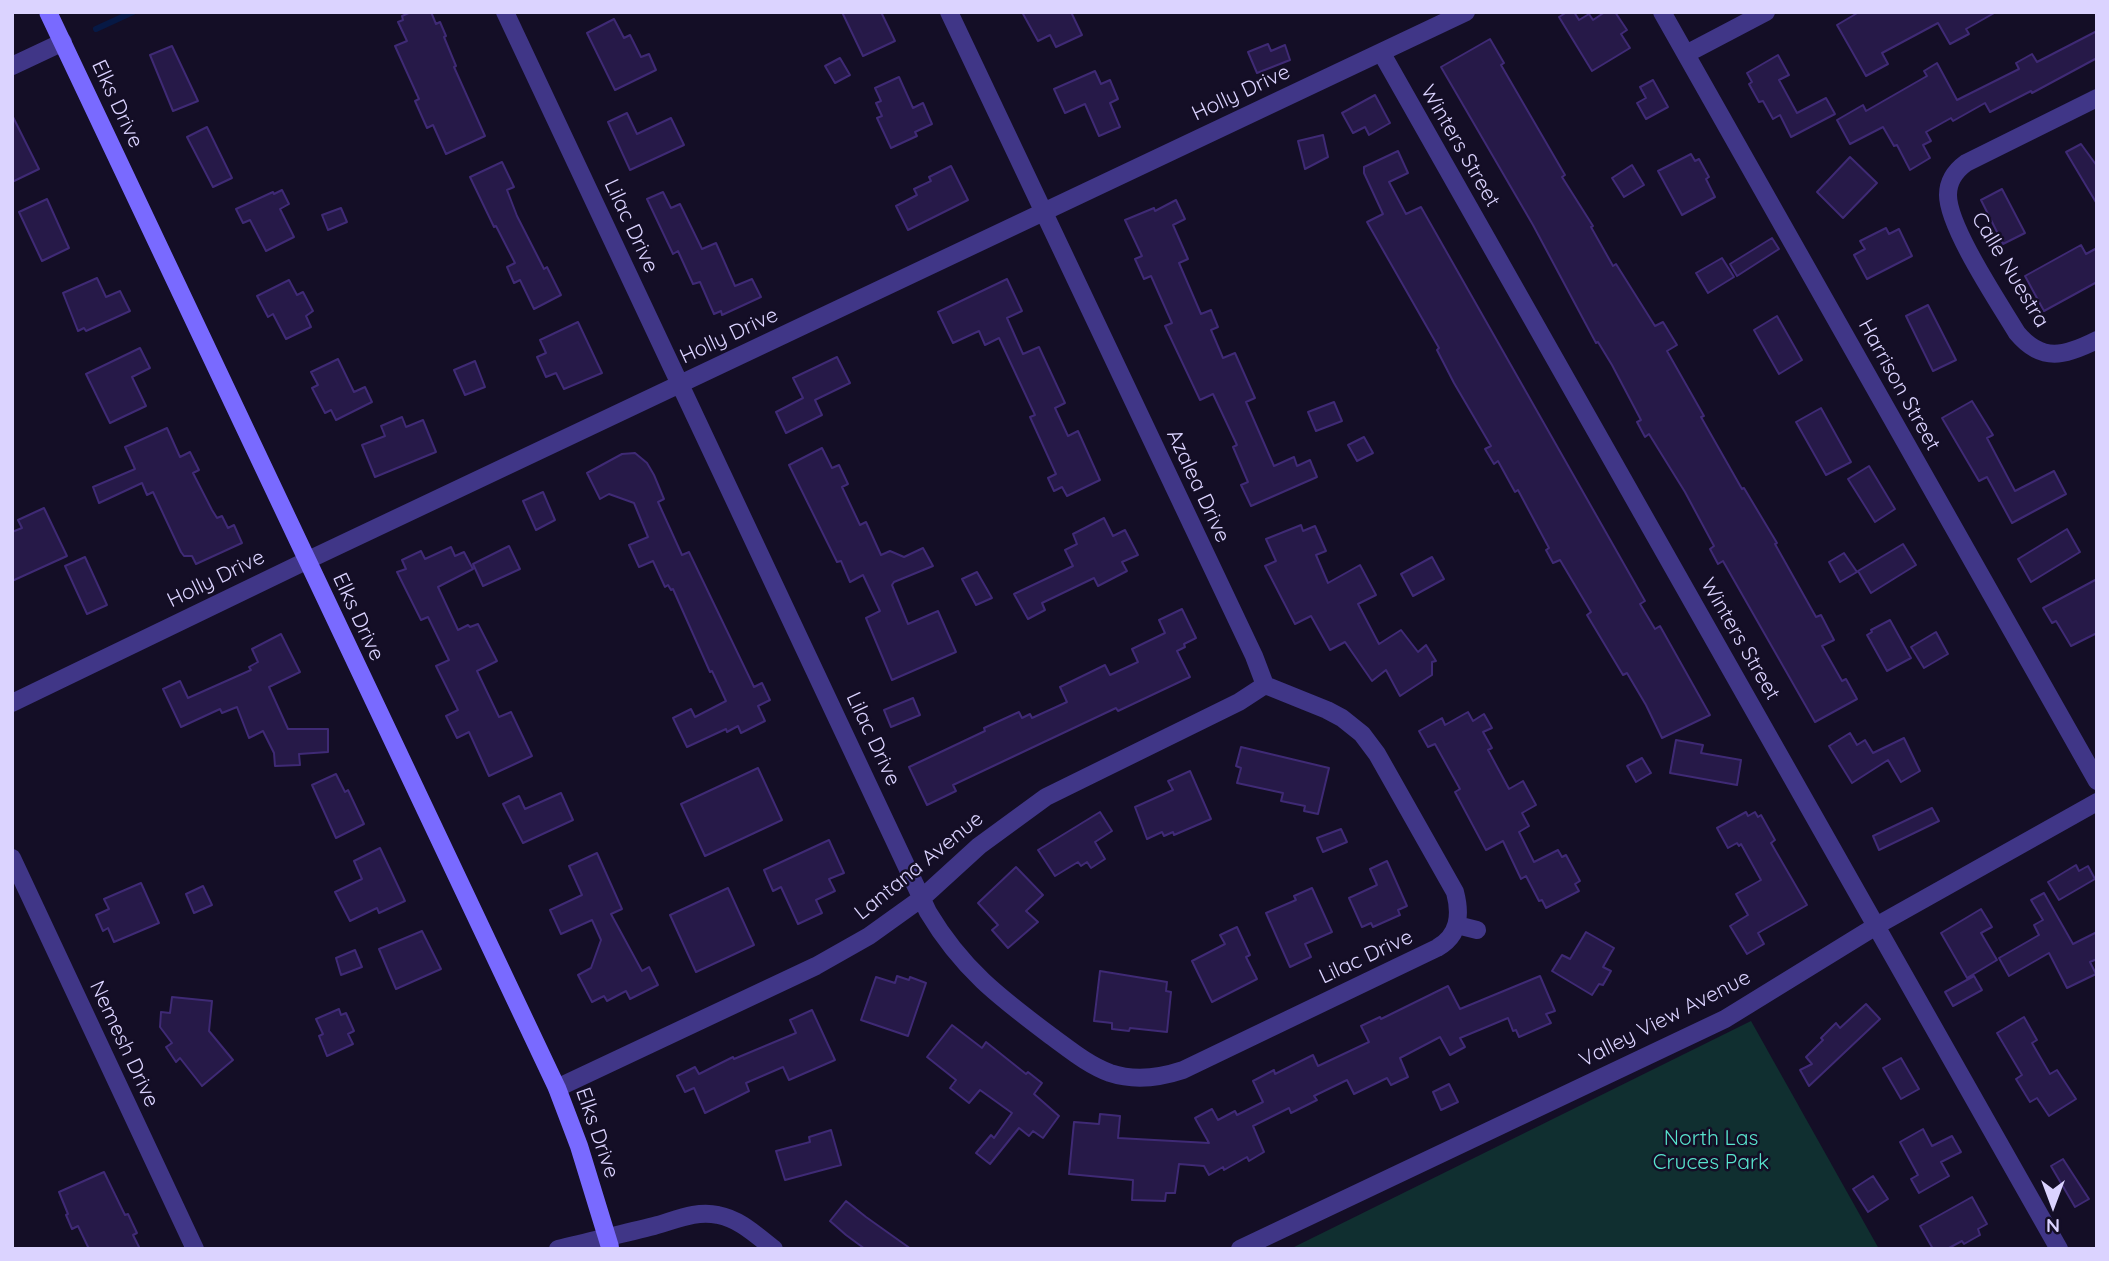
<!DOCTYPE html>
<html>
<head>
<meta charset="utf-8">
<style>
  body { margin:0 }
  #map { position:relative; width:2109px; height:1261px; overflow:hidden; background:#140e26; font-family:Quicksand,sans-serif }
  canvas { display:block }
  .frame { position:absolute; inset:0; border:14px solid #dbd3ff; pointer-events:none }
  .north { position:absolute; left:2018px; top:1170px; width:70px; height:70px; -webkit-text-stroke:5px #140e26; paint-order:stroke; rotate:180deg; font-size:19px; font-weight:700; line-height:28px; text-align:center; color:#dbd3ff }
  .north::after { content:''; display:block; margin:auto; width:24px; height:32px; background:#dbd3ff; clip-path:polygon(50% 0,100% 100%,50% 72%,0 100%) }
</style>
</head>
<body>
<div id="map">
<canvas width="2109" height="1261"></canvas>
<div class="frame"></div>
<div class="north">N</div>
</div>
<script>
const ctx = document.querySelector('canvas').getContext('2d');
ctx.lineJoin = 'round';
function paint(path, color) { ctx.fillStyle = color; ctx.fill(path, 'evenodd'); }
function stroke(path, color, width, dash) { ctx.strokeStyle = color; ctx.lineWidth = width; ctx.lineCap = dash ? 'butt' : 'round'; ctx.setLineDash(dash || []); ctx.stroke(path); }
function write(font, color, halo, rows, align = 'center') {
  ctx.font = font + ' Quicksand,sans-serif'; ctx.lineWidth = 5; ctx.setLineDash([]); ctx.textBaseline = 'middle'; ctx.strokeStyle = halo; ctx.fillStyle = color; for (const [text, x, y, turn = 0] of rows) {
    ctx.save(); ctx.translate(x, y); ctx.rotate((+turn || 0) * Math.PI / 180); ctx.textAlign = isNaN(turn) ? turn : align; if (halo) ctx.strokeText(text, 0, 0); ctx.fillText(text, 0, 0); ctx.restore();
  }
}
paint(new Path2D(`
  M1751,1021L1879,1249H1290Z`), '#102f30');
stroke(new Path2D(`
  M96,29L133,12`), '#071945', 6);
const building = new Path2D(`
  M411,12H431L436,24L440,22L446,36L444,37L456,66L454,67L485,136L446,154L433,125L427,128L415,101L419,99L395,46L407,41L398,22L403,20L402,16Z
  M842,12H881L895,41L863,56Z
  M1022,12H1071L1082,35L1056,47L1050,35L1038,41Z
  M1567,12H1574L1579,20L1589,14L1593,20L1605,12H1615L1627,30L1621,34L1630,48L1592,71L1559,17Z
  M1859,12H1996L1966,29L1969,34L1950,44L1938,23L1882,53L1888,64L1866,76L1837,25Z
  M614,19L624,38L630,35L641,57L649,54L656,70L615,90L587,33Z
  M2097,31V58L2032,93L2031,91L1990,112L1985,103L1953,121L1951,118L1926,132L1931,141L1923,145L1930,158L1910,170L1897,145L1894,146L1883,127L1850,144L1837,120L1863,105L1866,111L1927,76L1924,71L1937,63L1957,100L2019,69L2016,63L2032,54L2037,62Z
  M1490,39L1504,63L1501,65L1565,175L1562,177L1593,226L1591,227L1613,266L1616,264L1655,326L1663,322L1677,345L1667,351L1704,416L1701,417L1742,489L1744,488L1777,543L1775,544L1816,617L1821,615L1834,640L1822,646L1842,681L1846,679L1857,699L1815,722L1723,561L1718,564L1710,549L1714,546L1685,492L1649,434L1645,437L1637,422L1641,420L1612,365L1598,342L1596,343L1533,225L1441,67Z
  M1268,44L1271,51L1285,45L1290,60L1257,73L1248,52Z
  M172,46L198,101L173,111L150,55Z
  M1778,55L1789,75L1779,80L1797,113L1826,98L1835,114L1791,137L1780,115L1773,119L1763,101L1759,102L1749,84L1752,82L1747,73Z
  M840,58L850,75L835,83L825,66Z
  M1095,71L1101,84L1110,80L1118,99L1110,103L1120,127L1099,136L1085,104L1065,113L1054,89Z
  M899,77L913,108L923,103L932,124L915,132L917,136L891,148L877,118L882,116L876,103L881,101L875,88Z
  M1653,80L1668,107L1646,119L1637,103L1646,98L1640,87Z
  M1375,95L1390,123L1369,135L1365,127L1353,133L1342,113Z
  M627,113L637,134L671,118L684,145L630,170L608,122Z
  M12,115L39,169L12,182Z
  M207,127L232,178L213,187L187,137Z
  M1323,135L1328,157L1305,169L1298,141Z
  M2081,144L2097,166V204L2066,152Z
  M1398,151L1408,173L1389,182L1406,214L1421,207L1645,601L1640,604L1655,629L1660,626L1710,715L1662,738L1646,705L1627,673L1623,675L1587,615L1591,612L1560,560L1553,563L1546,550L1549,548L1518,490L1515,492L1498,461L1494,464L1485,449L1491,446L1454,383L1437,350L1439,348L1367,222L1383,214L1364,173V167Z
  M1691,154L1695,161L1699,159L1709,177L1706,179L1715,197L1682,215L1658,171Z
  M1850,157L1877,183L1843,218L1817,192Z
  M502,162L514,187L507,190L517,216L544,269L547,267L561,295L534,309L520,280L514,283L507,267L515,263L496,226L494,227L470,177Z
  M1632,165L1644,185L1624,197L1612,178Z
  M951,166L968,200L908,230L896,206L917,195L914,189L931,181L929,177Z
  M2002,189L2025,233L2003,244L1981,200Z
  M282,190L289,204L280,209L294,237L266,251L250,220L243,223L236,209L273,192L274,194Z
  M663,192L671,208L680,204L702,249L716,243L735,286L752,279L761,297L722,315L721,311L714,314L700,282L693,284L678,251L673,254L647,199Z
  M47,199L69,248L42,261L19,212Z
  M1176,200L1185,219L1173,225L1188,259L1179,263L1201,314L1211,310L1218,327L1211,330L1223,358L1235,353L1255,398L1246,402L1274,466L1294,457L1297,466L1310,460L1317,477L1251,506L1241,485L1248,482L1233,447L1237,445L1213,394L1200,400L1165,326L1172,323L1151,276L1144,279L1135,259L1142,256L1125,220L1154,208L1155,211Z
  M341,208L347,222L328,230L322,215Z
  M1886,228L1889,234L1899,229L1912,256L1867,279L1854,255L1865,249L1860,241Z
  M1772,238L1779,249L1737,276L1730,264Z
  M2081,245L2086,254L2097,248V282L2044,311L2025,276Z
  M1722,258L1734,277L1708,293L1696,273Z
  M97,278L106,297L120,291L130,311L86,331L84,328L78,331L63,293Z
  M1007,279L1022,311L1007,318L1023,354L1039,347L1065,403L1055,408L1068,436L1078,431L1100,480L1067,496L1062,487L1054,491L1048,478L1056,474L1030,417L1035,415L999,338L985,345L979,331L953,343L938,312Z
  M289,280L297,295L303,292L313,311L306,316L311,327L286,339L273,314L268,317L257,296Z
  M1928,305L1956,360L1933,371L1906,316Z
  M1777,316L1802,360L1779,374L1754,330Z
  M578,322L602,373L564,389L556,373L546,377L537,357L546,353L540,340Z
  M140,348L150,368L132,377L146,406L110,423L86,374Z
  M837,357L850,383L815,400L822,415L786,433L776,412L803,398L793,378Z
  M338,359L354,392L365,387L372,402L336,420L331,410L325,413L312,388L318,385L311,372Z
  M475,361L485,387L465,395L454,370Z
  M1972,401L1993,435L1987,438L2015,491L2054,471L2066,494L2012,523L1987,477L1979,481L1942,418Z
  M1334,402L1342,421L1316,431L1308,412Z
  M1821,408L1851,462L1826,475L1796,422Z
  M402,417L406,427L423,420L436,452L375,477L362,445L385,436L381,426Z
  M167,428L180,457L190,452L199,470L193,473L212,510L217,518L222,516L228,528L234,525L242,543L196,564L192,556H184L181,552L153,492L147,495L142,483L99,503L93,487L135,469L125,447Z
  M1364,437L1373,453L1357,461L1348,445Z
  M822,448L832,468L839,465L848,484L842,487L860,525L866,522L881,555L890,551L904,557L923,548L933,566L894,582L892,585L908,624L938,611L956,652L892,680L866,618L880,611L863,575L850,582L841,561L837,562L789,465Z
  M635,453L647,463L654,475L664,499L658,502L682,555L689,552L754,687L762,683L770,700L758,706L765,721L741,733L738,726L727,732L726,729L687,747L673,718L691,709L695,717L726,701L712,671L710,672L673,589L671,590L668,585L665,587L653,561L639,567L629,545L648,537L634,503L609,494L600,499L587,473L622,454Z
  M1869,466L1895,509L1875,522L1848,479Z
  M543,492L555,520L536,530L523,501Z
  M44,508L67,556L12,581V532L22,528L18,520Z
  M1104,518L1113,536L1125,530L1138,555L1122,562L1127,571L1098,586L1094,578L1042,603L1045,610L1028,619L1014,594L1073,566L1065,550L1077,544L1073,534Z
  M1301,525L1303,531L1315,526L1326,551L1316,555L1328,583L1360,565L1376,595L1358,604L1379,644L1401,630L1418,652L1426,645L1436,661L1432,662V675L1400,696L1386,670L1372,681L1345,642L1330,650L1311,616L1295,624L1265,566L1276,561L1266,539Z
  M2067,529L2080,552L2031,582L2018,559Z
  M1903,544L1916,565L1871,593L1858,571Z
  M509,546L520,569L483,586L473,564Z
  M451,547L455,556L464,552L473,569L438,587L458,630L468,625L470,627L478,624L497,661L477,671L499,717L511,712L532,756L489,776L469,732L457,738L446,716L458,710L436,666L449,660L428,617L421,620L397,572L406,569L402,560L421,551L425,559Z
  M1844,553L1857,572L1840,582L1829,562Z
  M85,557L107,605L87,614L65,566Z
  M1432,557L1444,579L1413,596L1401,574Z
  M977,572L992,598L976,605L962,579Z
  M2097,579V633L2071,646L2056,621L2052,623L2043,608Z
  M1182,609L1196,638L1184,644L1185,647L1177,651L1190,677L1118,711L1116,708L953,785L956,791L927,805L909,767L985,731L984,728L1019,712L1022,718L1030,714L1032,718L1067,702L1060,687L1105,665L1110,675L1138,662L1132,649L1165,633L1159,620Z
  M1890,620L1911,658L1887,671L1867,635L1872,632L1871,630Z
  M1936,632L1948,654L1924,668L1911,647Z
  M281,634L300,672L269,687L288,729H328V752L299,754L300,765L275,766L274,753L263,731L249,738L237,707L222,713L220,709L181,727L163,689L180,681L188,698L251,670L249,667L258,662L252,649Z
  M913,698L920,715L891,727L884,710Z
  M1468,712L1473,721L1484,714L1492,728L1483,732L1492,748L1488,750L1509,789L1523,781L1536,805L1522,813L1529,826L1519,832L1534,862L1558,850L1562,857L1566,855L1580,881L1575,884L1579,891L1546,908L1542,900L1539,901L1526,876L1521,879L1503,841L1486,850L1455,792L1460,789L1435,744L1428,747L1419,731L1442,718L1445,725Z
  M1850,733L1857,745L1865,740L1873,753L1904,738L1920,771L1901,782L1888,760L1852,783L1829,746Z
  M1676,740L1703,745L1701,753L1741,760L1737,785L1670,773Z
  M1241,747L1329,768L1318,814L1304,811L1305,806L1281,801L1283,793L1237,783L1241,768L1236,766Z
  M1642,758L1651,773L1636,782L1627,766Z
  M758,768L782,820L705,856L681,804Z
  M1190,771L1211,819L1174,835L1173,832L1164,836L1162,832L1147,839L1135,807L1173,790L1168,781Z
  M336,774L345,792L348,790L364,824L336,838L312,785Z
  M561,793L573,820L523,843L503,804L519,796L525,809Z
  M1932,808L1939,821L1879,850L1873,836Z
  M1100,812L1112,831L1095,842L1105,859L1091,868L1087,862L1081,866L1078,862L1055,876L1038,850Z
  M1746,812L1748,816L1755,812L1758,817L1761,815L1775,840L1771,843L1807,905L1758,933L1764,944L1747,954L1730,926L1748,915L1736,894L1761,880L1741,844L1739,846L1737,843L1728,848L1717,828Z
  M1341,829L1347,842L1323,852L1317,838Z
  M829,840L844,873L829,879L835,891L816,900L822,913L798,924L781,887L773,891L764,870Z
  M380,848L405,901L379,913L377,908L350,921L335,892L362,879L354,861Z
  M597,853L622,909L611,914L642,971L649,967L658,985L630,999L626,991L607,1001L604,996L592,1002L578,975L591,968L601,940L592,920L561,934L550,910L582,895L569,866Z
  M1387,861L1407,906L1398,910L1400,915L1373,927L1371,923L1362,927L1349,898L1377,885L1370,869Z
  M2076,865L2079,871L2088,866L2095,879L2059,900L2048,882Z
  M1016,867L1043,895L1026,911L1038,922L1008,948L992,930L998,925L978,903Z
  M141,883L159,923L114,942L108,928L103,931L96,915L109,909L104,899Z
  M203,886L212,905L194,913L186,894Z
  M728,888L754,945L696,972L670,915Z
  M1312,888L1332,932L1305,944L1311,957L1290,967L1266,913L1296,900L1294,896Z
  M2044,893L2073,944L2097,932V959L2090,962L2096,974L2067,988L2049,953L2009,976L1999,958L2039,935L2034,925L2043,920L2031,900Z
  M1981,909L1992,927L1981,933L1997,960L1967,978L1941,933Z
  M1237,927L1250,955L1246,957L1257,979L1212,1002L1192,961L1225,944L1220,935Z
  M422,931L441,969L396,989L379,949Z
  M1586,932L1614,948L1603,967L1611,971L1603,985L1599,984L1592,995L1552,971L1562,955L1570,959Z
  M355,950L362,967L341,975L336,958Z
  M1100,971L1167,982L1166,991L1171,992L1167,1032L1130,1028L1129,1031L1112,1029V1023L1094,1021Z
  M897,976L909,980L910,977L926,983L908,1036L861,1020L876,977L895,983Z
  M1540,976L1555,1011L1546,1014L1551,1023L1519,1037L1516,1030L1513,1031L1508,1018L1460,1038L1465,1047L1450,1055L1440,1037L1400,1058L1408,1077L1391,1085L1387,1078L1354,1094L1347,1080L1314,1096L1317,1100L1291,1113L1289,1108L1253,1126L1264,1152L1249,1161L1247,1157L1224,1170L1223,1167L1209,1175L1204,1166L1179,1164L1175,1193H1166L1165,1201L1132,1200L1133,1180L1069,1174L1074,1122L1099,1124L1100,1114L1120,1116L1118,1138L1209,1143L1195,1118L1212,1109L1218,1120L1235,1111L1237,1115L1263,1102L1253,1081L1274,1070L1275,1074L1313,1055L1318,1066L1369,1042L1361,1026L1380,1017L1381,1019L1448,986L1460,1009Z
  M1974,976L1982,990L1953,1006L1945,992Z
  M172,997L212,1001L209,1031L233,1060L202,1086L180,1058L176,1062L166,1047L172,1043L160,1027L161,1012L170,1013Z
  M1866,1004L1880,1019L1809,1086L1800,1070L1812,1064L1806,1057L1823,1040L1821,1038L1836,1023L1840,1028Z
  M339,1009L341,1015L346,1013L354,1031L348,1034L353,1044L327,1056L319,1036L323,1034L316,1019Z
  M812,1010L835,1060L789,1080L783,1067L746,1083L749,1091L705,1113L694,1088L685,1092L677,1076L695,1067L699,1074L733,1057L734,1059L796,1033L790,1020Z
  M2024,1017L2037,1040L2032,1043L2050,1074L2057,1070L2076,1099L2049,1116L2037,1098L2030,1102L2016,1079L2022,1075L1997,1033Z
  M952,1025L982,1048L986,1042L1026,1074L1028,1072L1042,1083L1034,1094L1059,1116L1043,1138L1033,1131L1029,1136L1019,1128L990,1164L976,1153L991,1135L994,1138L1012,1113L980,1090L969,1103L950,1088L956,1080L927,1057Z
  M1901,1058L1919,1089L1901,1099L1883,1068Z
  M1449,1084L1458,1102L1441,1110L1433,1092Z
  M1923,1129L1932,1146L1952,1136L1961,1152L1941,1162L1949,1176L1919,1193L1911,1179L1918,1175L1900,1142Z
  M831,1130L841,1165L785,1180L776,1151L810,1142L809,1137Z
  M2063,1159L2089,1199L2075,1207L2051,1166Z
  M104,1172L125,1215L128,1214L137,1233L133,1235L140,1249H89L78,1226L72,1229L66,1215L68,1214L59,1192Z
  M1873,1176L1888,1199L1868,1212L1853,1189Z
  M1972,1197L1987,1224L1978,1229L1980,1235L1964,1244L1962,1241L1947,1249H1933L1920,1226Z
  M846,1201L866,1217L911,1249H865L846,1235L830,1221Z`);
paint(building, '#261948');
stroke(building, '#3f2a75', 2);
stroke(new Path2D(`
  M505,12L928,912C962,969 999,997 1051,1036C1069,1049 1088,1065 1110,1073C1134,1081 1159,1078 1183,1070L1437,948C1459,936 1461,915 1455,892L1377,754L1362,734L1342,718L1327,710L1265,685
  M949,12L1254,656L1265,685
  M1662,12L2097,781
  M1381,52L2059,1249
  M1686,54L1766,12
  M12,66L63,42
  M2097,98L1966,163C1955,171 1948,181 1948,195C1948,227 1999,303 2017,333C2042,363 2065,356 2097,340
  M12,703L306,561L1466,12
  M12,858L195,1249
  M1457,925L1477,930
  M557,1088L816,966L869,936L922,898L979,846L1046,797L1239,702L1265,685
  M558,1249C590,1241 622,1234 654,1226C676,1220 696,1210 718,1215C740,1219 757,1236 774,1249
  M1240,1249L1725,1019L1876,926L2097,802`), '#403687', 18);
stroke(new Path2D(`
  M48,12L557,1088L579,1146L610,1247`), '#796aff', 18);
write('21px', '#dbd3ff', '#140e26', [
  ["Holly Drive",1241,93,-25],
  ["Elks Drive",117,104,65],
  ["Winters Street",1460,146,60],
  ["Lilac Drive",631,226,65],
  ["Calle Nuestra",2010,270,59],
  ["Holly Drive",729,336,-25],
  ["Harrison Street",1899,385,61],
  ["Azalea Drive",1198,486,65],
  ["Holly Drive",216,579,-26],
  ["Elks Drive",358,617,65],
  ["Winters Street",1740,639,60],
  ["Lilac Drive",873,739,65],
  ["Lantana Avenue",919,866,-39],
  ["Lilac Drive",1366,957,-25],
  ["Valley View Avenue",1665,1019,-27],
  ["Nemesh Drive",124,1044,65],
  ["Elks Drive",597,1133,71]
]);
write('21px', '#58e5ce', '#140e26', [
  ["North Las",1711,1139],
  ["Cruces Park",1711,1163]
]);
</script>
</body>
</html>
